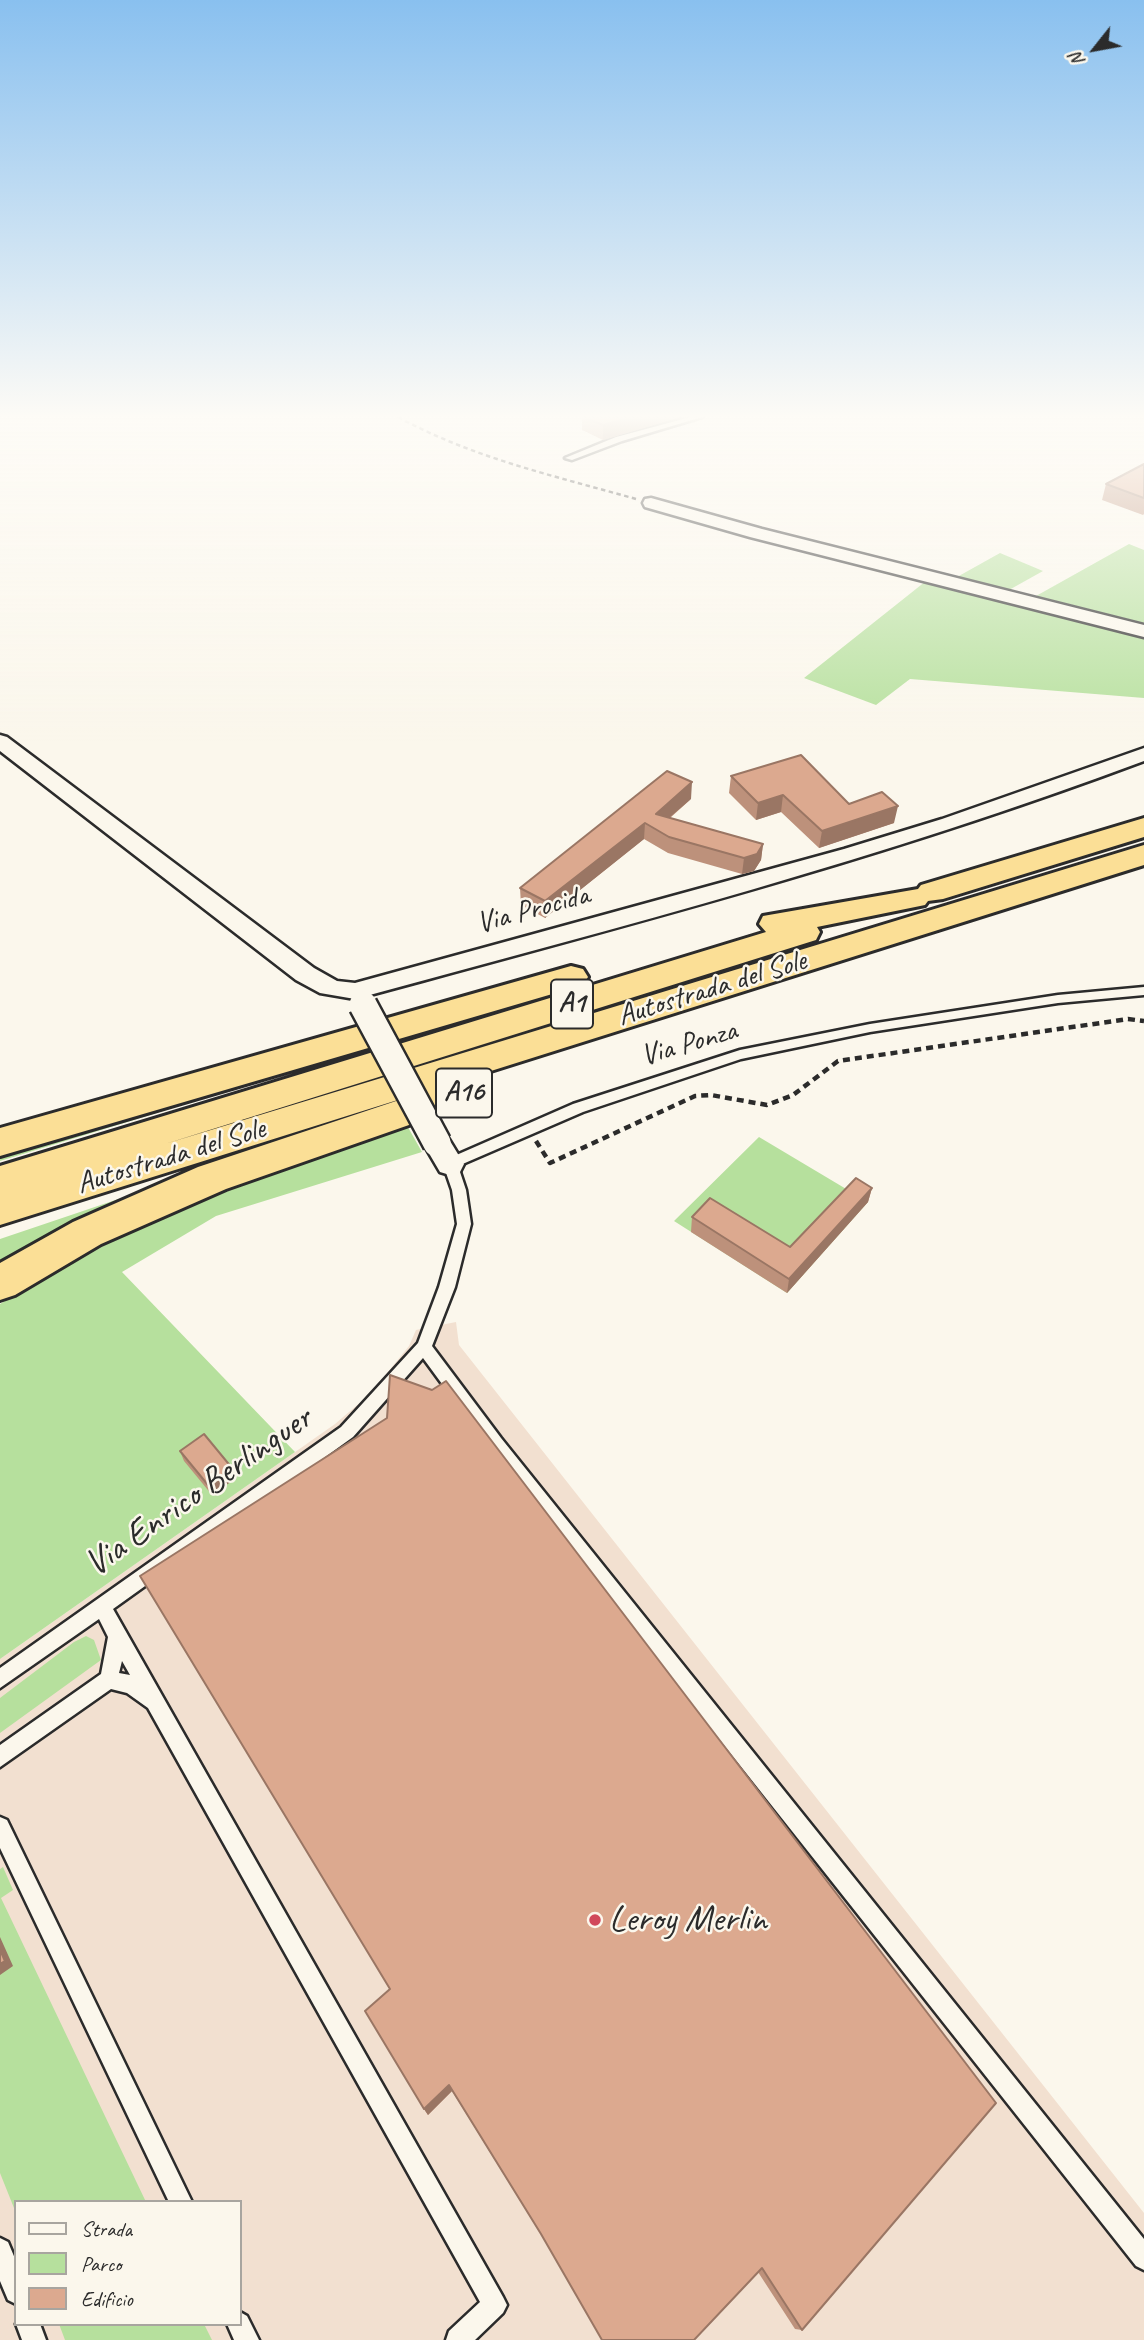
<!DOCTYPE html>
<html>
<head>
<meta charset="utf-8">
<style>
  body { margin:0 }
  #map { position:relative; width:1144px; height:2340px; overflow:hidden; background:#fbf7ec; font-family:Caveat,sans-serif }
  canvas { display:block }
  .legend { position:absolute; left:14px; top:2200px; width:228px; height:126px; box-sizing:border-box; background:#fbf7ec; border:2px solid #a8a59f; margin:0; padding:9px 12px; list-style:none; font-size:21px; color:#2b2b2b }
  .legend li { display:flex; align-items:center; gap:14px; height:35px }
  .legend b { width:35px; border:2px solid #a8a59f }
  .north { position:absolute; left:1060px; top:14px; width:70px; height:70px; -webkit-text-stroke:5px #fbf7ec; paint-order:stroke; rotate:239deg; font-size:19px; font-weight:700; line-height:28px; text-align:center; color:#2b2b2b }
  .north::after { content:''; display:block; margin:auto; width:24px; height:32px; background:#2b2b2b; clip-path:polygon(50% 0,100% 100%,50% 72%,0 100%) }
</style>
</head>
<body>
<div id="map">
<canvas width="1144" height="2340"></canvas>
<ul class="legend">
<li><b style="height:9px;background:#fbf7ec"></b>Strada</li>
<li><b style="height:19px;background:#b6e09d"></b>Parco</li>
<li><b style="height:19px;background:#dca98f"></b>Edificio</li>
</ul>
<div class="north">N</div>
</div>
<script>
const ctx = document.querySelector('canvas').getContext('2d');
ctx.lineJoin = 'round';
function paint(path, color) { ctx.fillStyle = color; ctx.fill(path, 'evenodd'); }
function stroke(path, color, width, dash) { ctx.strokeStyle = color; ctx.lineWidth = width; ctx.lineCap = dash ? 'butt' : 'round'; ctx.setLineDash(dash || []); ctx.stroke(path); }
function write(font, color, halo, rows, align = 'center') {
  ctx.font = font + ' Caveat,sans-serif'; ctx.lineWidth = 5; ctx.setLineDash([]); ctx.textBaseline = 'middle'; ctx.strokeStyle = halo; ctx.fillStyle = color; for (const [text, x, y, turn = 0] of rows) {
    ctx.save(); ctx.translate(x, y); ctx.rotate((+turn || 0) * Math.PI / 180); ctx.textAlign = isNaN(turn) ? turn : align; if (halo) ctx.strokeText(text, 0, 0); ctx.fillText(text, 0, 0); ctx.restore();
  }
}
paint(new Path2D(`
  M456,1322L459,1345L1144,2213V2340H0V1659L335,1424L370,1394L409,1346L416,1330ZM16,2202H240V2324H16Z`), '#f2e0d0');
paint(new Path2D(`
  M1129,544L1144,550V623L1036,596Z
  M1000,553L1043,571L1009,590L957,577Z
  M926,581L1144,635V698L910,679L876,705L804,678Z
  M506,1006L0,1161V1153Z
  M480,1077L197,1174L0,1272V1239Z
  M405,1122L422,1152L216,1216L122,1272L295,1452L0,1659V1304L86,1251L181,1203Z
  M759,1137L868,1202L787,1293L674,1221Z
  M86,1636L94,1640L101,1660L0,1733V1698L74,1642Z
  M3,1867L13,1890L1,1898L146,2202H16V2213L0,2173V1869Z
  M59,2324H204L212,2340H65Z`), '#b6e09d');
const service = new Path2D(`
  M691,417H702L622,441L572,460L565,458L616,437Z
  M1144,987V995L1058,1003L870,1032L741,1059L583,1112L458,1166L466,1190L471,1224L455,1287L432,1346L501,1438L1144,2239V2270L1136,2266L489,1448L423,1358L353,1437L113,1609L503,2297L507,2305L503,2313L475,2340H446L449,2331L480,2302L148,1708L127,1693L111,1689L0,1767V1745L101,1674L108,1637L99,1619L0,1688V1668L341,1427L418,1343L439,1287L457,1224L452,1190L443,1164L445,1160L573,1104L740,1050L870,1024L1058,995ZM122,1661L130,1675L119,1673Z
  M0,1817L7,1820L192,2202H169L0,1848Z
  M0,2238L8,2242L16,2261V2304L8,2300L0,2281Z
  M240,2312L247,2316L259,2340H234L227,2324H240Z
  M16,2324H40L46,2340H22Z`);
const minor = new Path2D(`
  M651,498L762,529L1144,625V637L750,537L645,507L643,503L645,499Z
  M0,735L7,737L314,968L337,981L355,983L844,849L942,819L1144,748V761C886,858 621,927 355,999L320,993L296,980L0,751Z
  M437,1133L447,1136L464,1164L460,1172L450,1175L440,1172L423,1143L427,1136Z`);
const motorway = new Path2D(`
  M1144,818V837L943,899L928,901L925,905L817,927L820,932L816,940L165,1144L1144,845V865L456,1082L469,1086L474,1095L469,1104L226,1189L101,1244L15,1295L0,1300V1263L73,1222L198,1167L420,1093L0,1225V1166L766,932L759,924L763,916L918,889L921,885Z
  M571,966L583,969L588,977L583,985L0,1156V1128Z`);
stroke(service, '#2b2b2b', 5);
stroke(minor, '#2b2b2b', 5);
stroke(motorway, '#2b2b2b', 6);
stroke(new Path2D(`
  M398,417C473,458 555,476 636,499`), '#2b2b2b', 2.5, [4.5, 3.5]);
stroke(new Path2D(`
  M536,1141L550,1163L695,1096L711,1095L767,1105L793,1095L838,1061L1128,1019L1144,1021`), '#2b2b2b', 4.5, [7, 5]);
paint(service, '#fbf7ec');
paint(minor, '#fbf7ec');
paint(motorway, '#fbdf96');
const minorBridge = new Path2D(`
  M363,1005L437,1143`);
stroke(minorBridge, '#2b2b2b', 32, []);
stroke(minorBridge, '#fbf7ec', 27);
paint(new Path2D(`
  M582,417H680L603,440L582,430Z
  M1144,464V514L1143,515L1102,500L1106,484Z
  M731,776L849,804L894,823L819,848L781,812L756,820L729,793Z
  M691,799L670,818L763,844L761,860L754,871L742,874L668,853L644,839L545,918L521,905L520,888Z
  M872,1188L868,1202L787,1293L691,1232L692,1217L790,1247Z
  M387,1418L802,2330L795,2329L758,2272L542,2236L452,2091L428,2115L424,2109L390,1989Z
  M180,1451L232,1468L236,1478L212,1495L184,1461Z`), '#bd917b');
paint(new Path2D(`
  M633,417H680L603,440V425Z
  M692,782L691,799L656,829V814Z
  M783,795L781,812L756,820L758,803Z
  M898,806L894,823L819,848L822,831Z
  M645,823L644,839L545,918V901Z
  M763,844L761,860L754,871L742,874L744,858Z
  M872,1188L868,1202L787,1293L789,1279Z
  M232,1468L236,1478L212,1495L208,1485Z
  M0,1937L13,1966L0,1975Z
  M449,2085L452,2091L428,2115L424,2109Z`), '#9a7664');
const building = new Path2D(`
  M584,417H633L603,425Z
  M1144,464V498L1106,484Z
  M801,755L849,804L882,792L898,806L822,831L783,795L758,803L731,776Z
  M667,771L692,782L656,814L763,844L757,854L744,858L669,837L645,823L545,901L520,888Z
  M856,1178L872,1188L789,1279L692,1217L710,1198L790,1247Z
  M390,1375L432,1390L446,1381L996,2103L802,2330L762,2268L694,2340H602L541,2234L449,2085L424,2109L365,2011L390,1989L140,1576L387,1418Z
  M204,1434L232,1468L208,1485L180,1451Z
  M0,1950L5,1961L0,1964Z`);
paint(building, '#dca98f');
stroke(building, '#9a7664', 2);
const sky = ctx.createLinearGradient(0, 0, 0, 744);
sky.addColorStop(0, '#89c0ef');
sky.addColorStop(0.56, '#fdfbf6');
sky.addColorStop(1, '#fdfbf600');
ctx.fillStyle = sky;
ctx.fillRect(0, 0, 1144, 744);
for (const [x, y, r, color] of [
  [595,1920,7,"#d1495b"]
]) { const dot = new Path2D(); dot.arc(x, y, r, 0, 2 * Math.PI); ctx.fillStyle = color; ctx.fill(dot); stroke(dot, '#fbf7ec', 2.5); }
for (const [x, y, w] of [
  [572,1004,42],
  [464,1093,56]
]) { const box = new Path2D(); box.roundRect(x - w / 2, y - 24.5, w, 49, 5); ctx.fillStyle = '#fbf7ec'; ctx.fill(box); stroke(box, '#2b2b2b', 2); }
write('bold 28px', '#2b2b2b', null, [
  ["A1",572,1004],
  ["A16",464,1093]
]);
write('30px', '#2b2b2b', '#fbf7ec', [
  ["Via Procida",533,910,-15],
  ["Autostrada del Sole",712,989,-17],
  ["Via Ponza",689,1044,-16],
  ["Autostrada del Sole",171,1157,-17]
]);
write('37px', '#2b2b2b', '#fbf7ec', [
  ["Via Enrico Berlinguer",199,1492,-35]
]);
write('37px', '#2b2b2b', '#fbf7ec', [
  ["Leroy Merlin",609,1920]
], 'left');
</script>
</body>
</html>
